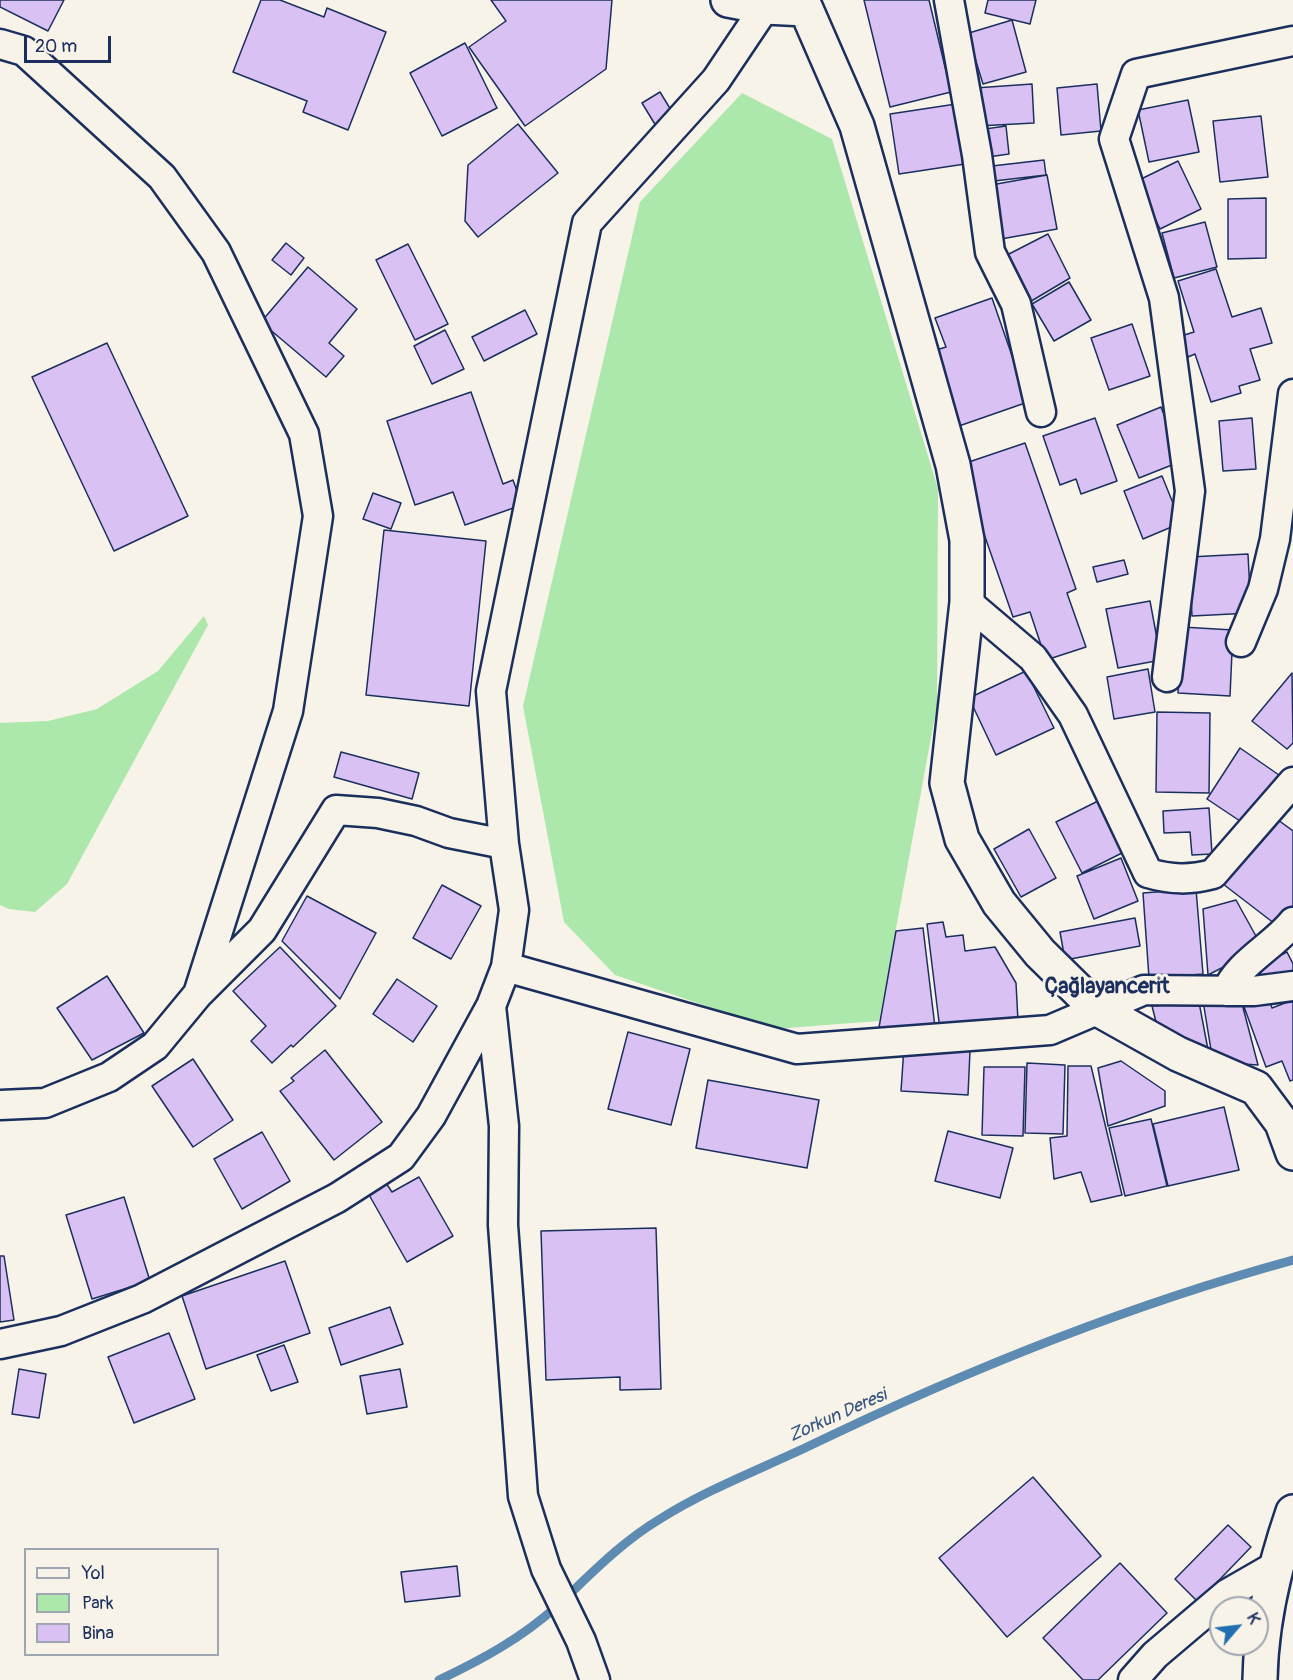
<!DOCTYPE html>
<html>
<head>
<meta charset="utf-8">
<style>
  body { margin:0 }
  #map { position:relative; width:1293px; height:1680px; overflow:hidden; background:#f7f3e8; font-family:Pangolin,sans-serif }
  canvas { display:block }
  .legend { position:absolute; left:24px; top:1548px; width:195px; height:108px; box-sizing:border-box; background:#f7f3e8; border:2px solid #9fa5b1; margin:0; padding:8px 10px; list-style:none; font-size:18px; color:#1b2f5e }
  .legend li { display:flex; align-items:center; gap:12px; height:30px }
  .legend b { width:30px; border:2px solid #9fa5b1 }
  .north { position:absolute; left:1209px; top:1596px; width:60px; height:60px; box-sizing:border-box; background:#f7f3e8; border:2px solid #9fa5b1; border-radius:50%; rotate:62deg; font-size:16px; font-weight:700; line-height:24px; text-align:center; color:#1b2f5e }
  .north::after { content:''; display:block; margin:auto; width:21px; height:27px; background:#1f6fb2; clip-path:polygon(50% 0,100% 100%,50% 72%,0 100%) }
  .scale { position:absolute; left:24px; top:36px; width:87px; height:27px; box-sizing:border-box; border:3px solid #1b2f5e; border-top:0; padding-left:8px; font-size:18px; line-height:21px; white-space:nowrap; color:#1b2f5e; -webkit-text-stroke:4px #f7f3e8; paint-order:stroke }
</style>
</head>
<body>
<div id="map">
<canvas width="1293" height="1680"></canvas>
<ul class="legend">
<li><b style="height:8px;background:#f7f3e8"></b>Yol</li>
<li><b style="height:16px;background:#ace7ac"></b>Park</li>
<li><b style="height:16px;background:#d9c2f3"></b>Bina</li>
</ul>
<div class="north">K</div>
<div class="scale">20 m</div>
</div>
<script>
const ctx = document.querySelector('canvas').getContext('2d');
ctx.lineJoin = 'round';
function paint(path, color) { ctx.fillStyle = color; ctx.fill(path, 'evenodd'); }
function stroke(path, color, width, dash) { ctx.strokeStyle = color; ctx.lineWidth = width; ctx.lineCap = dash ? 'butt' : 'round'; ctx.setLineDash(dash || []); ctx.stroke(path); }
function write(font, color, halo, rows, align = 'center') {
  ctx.font = font + ' Pangolin,sans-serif'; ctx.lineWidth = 6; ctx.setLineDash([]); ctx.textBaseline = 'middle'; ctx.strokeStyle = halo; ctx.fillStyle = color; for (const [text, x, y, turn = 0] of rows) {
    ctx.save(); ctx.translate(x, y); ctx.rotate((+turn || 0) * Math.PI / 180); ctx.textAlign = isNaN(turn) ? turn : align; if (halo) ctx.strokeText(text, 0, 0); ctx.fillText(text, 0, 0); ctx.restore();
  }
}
paint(new Path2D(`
  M742,93L832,139L938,489L937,705L879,1021L774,1029L615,975L564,922L523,706L640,202Z
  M204,616L208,625L67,884L35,912L9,909L0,905V723L48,721L97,709L158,671Z`), '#ace7ac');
stroke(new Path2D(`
  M439,1680C481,1660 522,1638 557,1606C590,1575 620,1543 660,1519C706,1490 758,1470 807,1447C964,1371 1125,1306 1293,1260`), '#5e8bb2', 9);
const building = new Path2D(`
  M0,0H64L48,31L0,7Z
  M261,0H280L324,17L327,8L386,32L348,130L303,112L307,101L233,72Z
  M491,0H612L606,69L525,126L469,47L506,21Z
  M864,0H929L951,92L890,107Z
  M988,0H1036L1030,24L985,13Z
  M1012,20L1026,72L983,84L974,55L965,58L959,36Z
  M465,43L497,108L442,136L410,73Z
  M1032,84L1034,123L978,126L975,88Z
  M1097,84L1101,131L1061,135L1057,88Z
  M660,92L674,115L656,126L642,103Z
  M1188,100L1199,152L1149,162L1138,110Z
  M956,104L965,164L899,174L890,114Z
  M1261,116L1268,177L1220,182L1213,121Z
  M518,124L558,173L478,237L465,221L468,165Z
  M1006,126L1009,154L988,157L985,129Z
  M1044,160L1046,175L994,181L992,166Z
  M1178,161L1201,209L1160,229L1137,181Z
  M1047,175L1057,229L1001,239L991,185Z
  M1266,198V258L1228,259V199Z
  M1205,222L1217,267L1174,278L1162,233Z
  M1048,234L1070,278L1028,303L1005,256Z
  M286,243L304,258L291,275L272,260Z
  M408,244L448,324L415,340L376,260Z
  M308,267L357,309L329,343L344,356L326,377L261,322Z
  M1216,269L1232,317L1261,308L1272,343L1250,349L1260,380L1239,386L1241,393L1211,402L1195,354L1188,357L1181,336L1194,332L1178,281Z
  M1069,282L1091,320L1054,341L1032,304Z
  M992,298L1028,402L956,427L930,352L946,347L935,318Z
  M525,310L537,334L484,361L472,337Z
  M1132,324L1150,376L1109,390L1091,338Z
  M445,330L464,369L432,384L414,346Z
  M107,343L188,516L114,551L32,377Z
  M471,392L503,484L513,480L522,505L465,525L453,492L415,505L387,421Z
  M1161,407L1182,461L1139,478L1117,425Z
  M1095,418L1117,481L1081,494L1076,479L1060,485L1043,436Z
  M1252,418L1256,469L1223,471L1219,421Z
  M1025,443L1076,589L1067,593L1086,647L1046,660L1030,612L1013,617L960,465Z
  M1162,476L1181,523L1143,539L1124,491Z
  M373,493L401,503L391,529L363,519Z
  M384,530L486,541L469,706L366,695Z
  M1248,554L1251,613L1192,616L1189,557Z
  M1124,560L1128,574L1097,582L1093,567Z
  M1150,601L1161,660L1118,668L1106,609Z
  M1182,627L1233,630L1230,696L1178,693Z
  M1148,669L1155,712L1114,719L1107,677Z
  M1026,671L1054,728L996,755L969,698Z
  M1292,673L1293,743L1287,749L1252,721Z
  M1157,712L1210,713L1209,793L1156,792Z
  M1240,748L1279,775L1246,825L1207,799Z
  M341,752L419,773L412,799L334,777Z
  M1100,800L1126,851L1082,873L1056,822Z
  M1209,808L1212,854L1192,855L1190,832L1164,833L1163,811Z
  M1274,817L1293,831V908L1279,927L1223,884Z
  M1029,829L1056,878L1021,897L994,849Z
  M1121,858L1138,901L1094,919L1077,876Z
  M442,885L481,906L451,959L413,938Z
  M1196,889L1203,974L1149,978L1143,893Z
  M307,896L376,933L340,999L282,941Z
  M1236,900L1262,947L1208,975L1203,909Z
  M1135,918L1140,946L1065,960L1060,932Z
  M943,922L946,937L963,935L965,951L995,947L1016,983L1018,1021L940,1030L927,924Z
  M923,928L935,1027L878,1033L896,931Z
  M280,947L336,1006L293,1047L291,1045L272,1063L251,1041L266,1026L233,991Z
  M1287,952L1293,964V978L1263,988L1253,969Z
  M107,976L144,1033L92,1060L57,1008Z
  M397,979L437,1006L413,1042L373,1014Z
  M1267,994L1272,1008L1293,1000V1080L1290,1081L1282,1061L1266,1067L1243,1004Z
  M1240,996L1258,1065L1213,1062L1203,1001Z
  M1199,1002L1209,1055L1159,1034L1152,1006Z
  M628,1032L690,1049L671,1125L608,1109Z
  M904,1047L970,1051L968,1095L901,1091Z
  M325,1050L382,1122L334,1160L280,1091L294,1081L291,1078Z
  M193,1059L233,1120L193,1147L152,1086Z
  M1121,1061L1165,1091V1106L1108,1126L1098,1068Z
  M1027,1063L1065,1065L1063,1134L1025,1133Z
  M1068,1066H1091L1122,1195L1091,1202L1081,1172L1054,1179L1050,1138L1067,1136Z
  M984,1067H1025L1023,1136L982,1135Z
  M708,1080L819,1100L807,1168L696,1148Z
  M1224,1107L1239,1170L1168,1186L1153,1124Z
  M1151,1119L1167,1186L1125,1196L1109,1128Z
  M948,1131L1013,1148L1000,1198L935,1181Z
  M262,1132L290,1181L242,1209L214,1159Z
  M419,1177L453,1236L407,1262L368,1193L386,1183L392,1192Z
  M124,1197L150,1281L92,1299L66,1215Z
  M656,1228L661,1389L620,1390V1377L546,1380L541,1231Z
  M0,1256H4L14,1320L0,1322Z
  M285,1261L310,1333L206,1369L182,1296Z
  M390,1307L403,1344L341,1365L329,1328Z
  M169,1333L195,1399L134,1423L108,1357Z
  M284,1345L298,1382L271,1391L257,1355Z
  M19,1369L46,1374L39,1418L12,1414Z
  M400,1369L407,1407L367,1414L360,1376Z
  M1033,1477L1101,1556L1007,1637L939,1558Z
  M1228,1525L1251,1547L1198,1602L1175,1579Z
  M1120,1563L1167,1613L1098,1680H1083L1043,1638Z
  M457,1566L460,1596L405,1602L401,1572Z`);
paint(building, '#d9c2f3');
stroke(building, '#1b2f5e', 1.5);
const minor = new Path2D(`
  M949,0L977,155L990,252L1016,304L1041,412
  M0,44L24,51L162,177L216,252L304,434L318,516L288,711L198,994
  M967,602L1033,658L1073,715L1148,873C1172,880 1190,880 1213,874L1293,782
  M1241,642L1263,589L1275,539L1293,394
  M1167,677L1190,491L1164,298L1114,139L1136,74L1293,41
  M506,967L797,1049L1050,1030L1144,990L1254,991L1293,986
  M1227,991C1237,964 1274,946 1293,922
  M491,1006L504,1126L503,1225L523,1496L546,1569L581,1641L595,1680
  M0,1105L45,1103L109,1077L155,1046L198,994L262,930L336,810L378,813L416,821L449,833L504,844
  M0,1344L61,1331L142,1299L337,1198L401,1157L431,1116L491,1006L506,967L514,910L504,844L491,691L587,223L716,80L765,7
  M1133,1680L1155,1655L1227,1594L1274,1567`);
const secondary = new Path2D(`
  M728,0L765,7L806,9L857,126L953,465L967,540V602L947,783L962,839L999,903L1040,953L1096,1008L1178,1054L1256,1088L1282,1123L1293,1153
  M1260,1680C1261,1621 1274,1567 1293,1512`);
stroke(minor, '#1b2f5e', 33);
stroke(secondary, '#1b2f5e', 38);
stroke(minor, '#f7f3e8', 28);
stroke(secondary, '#f7f3e8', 33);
write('italic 18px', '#375581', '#f7f3e8', [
  ["Zorkun Deresi",838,1416,-24]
]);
write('bold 22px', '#1b2f5e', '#f7f3e8', [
  ["Çağlayancerit",1107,987]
]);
</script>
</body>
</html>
